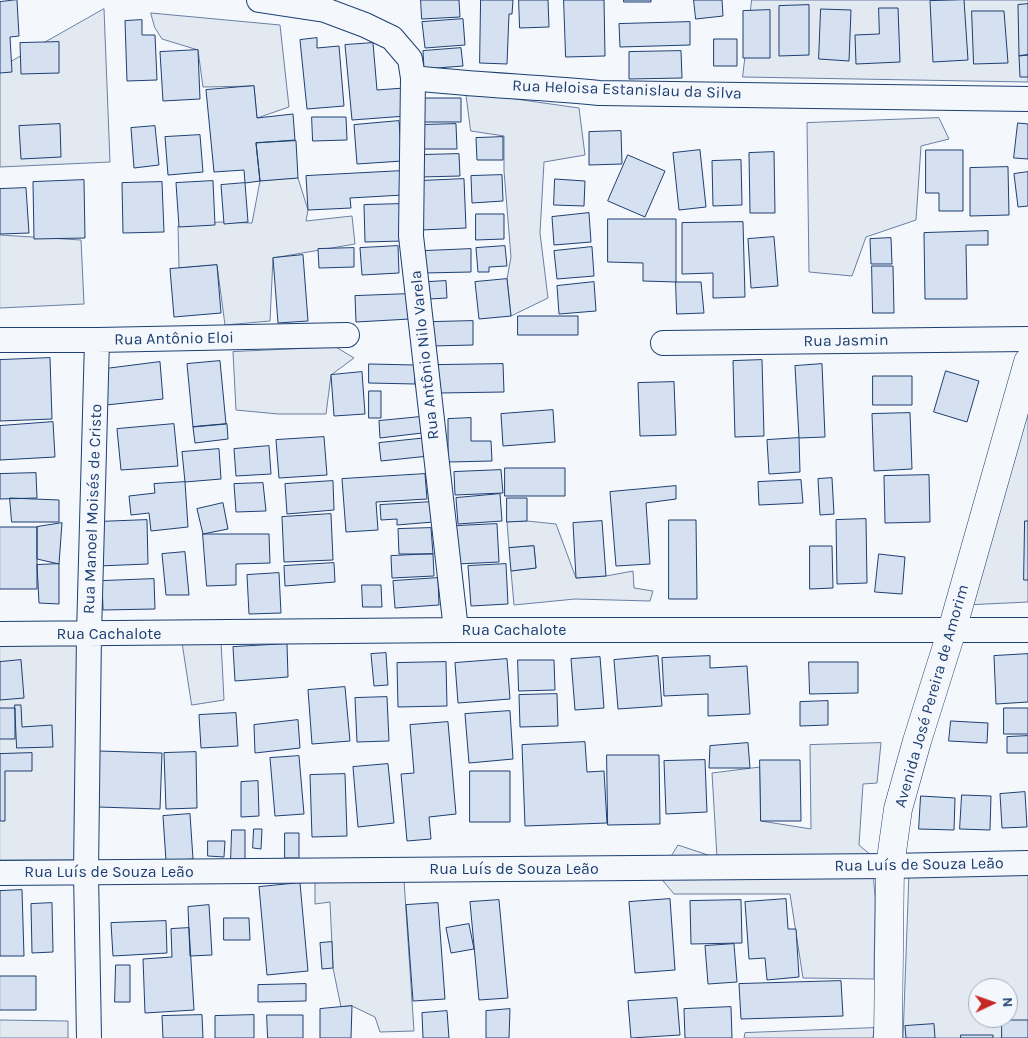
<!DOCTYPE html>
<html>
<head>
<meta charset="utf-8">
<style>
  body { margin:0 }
  #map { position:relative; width:1028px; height:1038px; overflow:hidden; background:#f4f7fb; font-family:Karla,sans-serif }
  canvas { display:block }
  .north { position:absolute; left:968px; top:978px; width:50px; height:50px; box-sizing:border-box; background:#f4f7fb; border:1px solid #9eadc5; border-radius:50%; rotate:87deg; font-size:14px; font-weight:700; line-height:20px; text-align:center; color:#1d3f73 }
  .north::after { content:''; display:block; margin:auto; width:18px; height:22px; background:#c62828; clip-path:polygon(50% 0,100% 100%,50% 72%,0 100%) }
</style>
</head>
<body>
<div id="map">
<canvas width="1028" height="1038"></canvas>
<div class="north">N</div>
</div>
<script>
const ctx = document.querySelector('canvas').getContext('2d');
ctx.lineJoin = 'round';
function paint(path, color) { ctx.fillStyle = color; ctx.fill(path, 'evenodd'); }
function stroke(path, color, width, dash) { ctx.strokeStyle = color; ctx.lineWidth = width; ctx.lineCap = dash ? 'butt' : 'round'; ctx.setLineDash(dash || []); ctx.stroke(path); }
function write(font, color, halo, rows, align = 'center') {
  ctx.font = font + ' Karla,sans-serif'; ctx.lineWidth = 4; ctx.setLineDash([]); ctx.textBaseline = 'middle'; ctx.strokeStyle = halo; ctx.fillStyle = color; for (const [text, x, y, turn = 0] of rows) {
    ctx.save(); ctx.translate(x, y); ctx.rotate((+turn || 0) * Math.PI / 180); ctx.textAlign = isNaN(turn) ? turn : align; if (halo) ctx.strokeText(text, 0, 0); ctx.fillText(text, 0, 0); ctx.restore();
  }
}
const green = new Path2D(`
  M752,0H1028V82L743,77Z
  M104,9L110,162L0,167V68Z
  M151,13L280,25L289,107L257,118L254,86L203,87L198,50L162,39L155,28Z
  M466,92L579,108L585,155L544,162L540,233L548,298L511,316L507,279L511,257L504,171V136L471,131Z
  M939,118L949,139L921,146L916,220L866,237L852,276L809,272L807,123Z
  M298,178L308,210L306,221L352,216L355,244L273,258L270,321L225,325L217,265L179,268L178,226L220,222L252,223L260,181Z
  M0,235L81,240L84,304L0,308Z
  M336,347L354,358L331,375L326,414H278L236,410L233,352Z
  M1028,391V602L965,605Z
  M527,521L556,524L576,578L606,576L633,571L634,588L653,591L650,601L575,599L514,605L511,571L536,568L534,546L509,548L507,522Z
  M182,640L221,641L224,700L192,705Z
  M0,645H79L75,860H0Z
  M881,743L877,783L863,784L859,845L872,856L875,898L874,979L803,978L790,894H674L659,876L678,845L717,858L712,773L760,767L761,821L811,829L810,745Z
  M1028,868V1038H903L909,873ZM978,988H1008V1018H978Z
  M404,880L414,1031L380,1032L375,1017L352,1006L341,1007L333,968L330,902L315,904V883Z
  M0,1020L68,1021V1038H0Z
  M874,1028L873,1038H744L745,1033Z`);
paint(green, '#e3e9f0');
stroke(green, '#687fa3', 1);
const building = new Path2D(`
  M17,0L19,36L10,37L12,72L0,73V2Z
  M421,0H459L460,17L422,19Z
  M481,0H513L512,14H509L507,64L480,63Z
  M519,0H548L549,27L520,28Z
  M564,0H604L605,56L566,57Z
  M624,0H651V2H624Z
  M694,0H722L723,16L696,19Z
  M964,0L968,60L933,62L930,1Z
  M1028,4V55L1019,56L1018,5Z
  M809,5V55L779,56V6Z
  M879,8H898L900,62L856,64L855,35L879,34Z
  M821,9L851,10L849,61L819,59Z
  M770,10V58H743V11Z
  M972,11H1004L1008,63L974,64Z
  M463,19L465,45L425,48L422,22Z
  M142,20V35H155L157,80L127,81L125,21Z
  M690,22V45L620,47L619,24Z
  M317,38V48L339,46L344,106L307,109L300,40Z
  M714,39H737V66H714Z
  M59,42V73L21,74L20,43Z
  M373,43L377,90L404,88L406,116L352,120L345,45Z
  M461,48L463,66L424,69L423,51Z
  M198,50L200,99L163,101L160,52Z
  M681,51L682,78L629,79V52Z
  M1028,55V77H1020L1019,56Z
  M254,86L257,118L293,114L295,140L256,143L260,181L245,183L244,170L214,172L206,90Z
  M421,98H461V122H421Z
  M312,117H346L347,140L313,141Z
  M399,121L402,161L357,164L354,125Z
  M1018,123L1028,124V159L1014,158Z
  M60,124L61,157L21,159L19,126Z
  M456,124L457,149H420V125Z
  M155,126L159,165L134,168L131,128Z
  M621,131L622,164L589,165V132Z
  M200,135L203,172L168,175L165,137Z
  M503,137V160H477L476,138Z
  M296,141L298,178L260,181L256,143Z
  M700,150L706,207L679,210L673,153Z
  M926,150H963V211H939V193H926Z
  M774,152L775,213H750L749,153Z
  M459,154L460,176L421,177L420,155Z
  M628,155L665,171L645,217L608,201Z
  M741,160L742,205L713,206L712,161Z
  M1008,167L1009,215L970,216V168Z
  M402,171L403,195L350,198L351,208L308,210L306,176Z
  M1028,172V206L1018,207L1014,174Z
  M502,175L503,201L472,203L471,176Z
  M464,179L466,228L421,230L419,181Z
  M555,179L585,181L584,206L554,205Z
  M84,180L85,238L34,239L33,182Z
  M213,181L215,225L179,227L176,183Z
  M162,182L164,232L123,233L122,183Z
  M245,183L248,222L224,224L221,185Z
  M26,188L29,233L0,234V189Z
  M401,204L402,241L365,242L364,205Z
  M589,213L591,242L554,245L552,217Z
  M476,214H504V239L476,240Z
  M608,219H676V282L643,281V263L608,262Z
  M743,222L745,297L713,298V273L682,274V223Z
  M988,231V245H966L967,299H925L924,233Z
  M774,237L778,286L751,288L748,239Z
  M891,238L892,264H871L870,239Z
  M398,246L399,273L362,275L360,248Z
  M505,246L507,266L489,267V272H478L476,248Z
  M592,247L594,276L557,279L554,251Z
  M354,248V267L319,268L318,249Z
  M471,249V272L424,273V251Z
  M303,255L308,321L278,323L273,258Z
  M217,265L221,313L174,317L170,269Z
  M872,266H893L894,313H873Z
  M507,279L511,316L479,319L475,282Z
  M446,281L447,298L429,299L428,282Z
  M594,282L596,311L559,314L557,286Z
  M676,282H701L704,313L677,314Z
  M409,294L410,319L356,322L355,296Z
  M518,316H578V335H518Z
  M473,321V345L432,346V322Z
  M50,358L52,419L0,421V360Z
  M762,360L764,436L735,437L733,361Z
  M220,361L226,424L193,427L187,364Z
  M160,362L163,399L106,405L105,369Z
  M369,364L415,365V384L369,383Z
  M503,364L504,392L439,393L438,365Z
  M822,364L825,437L799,438L795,366Z
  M946,371L979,381L967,422L934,412Z
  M362,372L365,414L334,416L331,375Z
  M873,376H912V405H873Z
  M674,382L676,435L640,436L638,383Z
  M369,391H381V418H369Z
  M553,410L555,442L503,446L501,414Z
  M910,413L912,469L874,471L872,414Z
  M420,417L422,433L380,438L379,421Z
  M471,418V441H491L492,461L448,462V419Z
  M53,422L55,457L0,460V426Z
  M174,424L178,466L121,470L117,429Z
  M227,424L228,439L195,443L193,427Z
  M324,437L327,475L279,478L276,440Z
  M427,438L429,456L381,461L379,443Z
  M799,438L800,472L769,474L767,440Z
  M269,446L271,474L236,476L234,449Z
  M219,449L221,479L185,482L182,452Z
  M505,468H565V496H505Z
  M501,470L503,493L455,495L454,472Z
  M36,473L37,498L0,499V474Z
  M425,474L427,499L376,502L378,530L346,532L342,479Z
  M929,475L930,522L885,523L884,476Z
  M832,478L834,514L820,515L818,479Z
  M801,480L803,503L759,505L758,482Z
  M333,481L334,510L287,514L285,484Z
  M185,482L188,527L151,531L149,513L131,515L129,496L155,493L154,484Z
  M263,483L266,511L236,512L234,484Z
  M676,486V499L646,503L650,564L616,566L610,492Z
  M500,494L502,521L458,524L456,498Z
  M10,498L59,500V522H12Z
  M507,498H527V521L507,522Z
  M432,502L433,522L397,525V519L381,520L380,505Z
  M223,503L228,529L203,534L197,509Z
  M331,514L333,560L284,562L282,517Z
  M866,519L867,583L837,584L836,520Z
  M147,520L148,564L98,566L96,522Z
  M669,520H696L697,599H669Z
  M602,521L606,576L576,578L573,523Z
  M1025,521H1028V580H1024Z
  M62,523L59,564L37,559V527Z
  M497,524L499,562L457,564L456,526Z
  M0,527H37V589H0Z
  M431,528L433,554H399L398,529Z
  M203,534H269L270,563L236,564V585L207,586Z
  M534,546L536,568L511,571L509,548Z
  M810,546H832L833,588L810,589Z
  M185,552L189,595H166L162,554Z
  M433,554L434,576L392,578L391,556Z
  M879,554L905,557L902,594L875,592Z
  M334,563L335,582L285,586L284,566Z
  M59,564V604L39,603L37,565Z
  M506,564L508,604L471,606L468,566Z
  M279,573L281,613L249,614L247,575Z
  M438,578L439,605L395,608L393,581Z
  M154,579L155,609L103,610L102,581Z
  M362,585H381L382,607H363Z
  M287,644L288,677L235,681L233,647Z
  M386,653L388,685L374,686L371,654Z
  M1028,654V702L996,704L994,656Z
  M658,656L662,706L618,709L614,660Z
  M710,656V668L747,666L750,714L708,716V694L664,696L662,658Z
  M600,657L604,708L575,710L571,659Z
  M507,659L510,699L458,703L455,663Z
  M21,660L24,698L0,700V662Z
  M518,660H554L555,690L519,691Z
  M446,662L447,706L398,707L397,663Z
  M809,662H858V693L810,694Z
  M345,687L350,741L312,744L308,690Z
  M557,694L558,726L520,727L519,695Z
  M387,697L389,741L357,742L355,698Z
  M828,701V725L800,726V702Z
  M15,705H21L22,727L52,725L53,747L17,748Z
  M0,708H15V739H0Z
  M1004,708H1028V734H1004Z
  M510,711L513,759L469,763L465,714Z
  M236,713L238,746L201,748L199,715Z
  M298,720L300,748L255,753L254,725Z
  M951,721L988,723L987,743L949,741Z
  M448,722L456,814L429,817L431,839L407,841L401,774L414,773L410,725Z
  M1028,736V753H1007V737Z
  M585,742L587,772L604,771L607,823L525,826L522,745Z
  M748,743L750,768H709L710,746Z
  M99,751L162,753L160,809L98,807Z
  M196,752L197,808L166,809L164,753Z
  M32,753V771H5V821H0V754Z
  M607,755H659L660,824L608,825Z
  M299,756L304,814L275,816L270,758Z
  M705,760L707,812L666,814L664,761Z
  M760,760H800L801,821H761Z
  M388,764L394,823L358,827L353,767Z
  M470,771H510V822H470Z
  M345,774L347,836L312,837L310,775Z
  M258,781L259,816L241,817V782Z
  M1025,792L1027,827L1002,828L1000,794Z
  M962,795L991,796L990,830L960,829Z
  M921,796L955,798L954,830L919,829Z
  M190,814L193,859L166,861L163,816Z
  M254,829H262L261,849L253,848Z
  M232,830H245V860H231Z
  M285,833H299V858H285Z
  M208,841H225L224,857L208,856Z
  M300,883L308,971L267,975L259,887Z
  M22,890L24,956H0V891Z
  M670,899L675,970L635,973L629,902Z
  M786,899L788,929H796L799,977L767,980L765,958L749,959L745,902Z
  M499,900L508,998L479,1000L470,902Z
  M741,900L742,943L691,944L690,901Z
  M52,903L53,952L32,953L31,904Z
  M438,903L445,999L413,1001L406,905Z
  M209,905L212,955L190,956L188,907Z
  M224,918H249L250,940H224Z
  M166,921L167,953L113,956L111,923Z
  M469,924L474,949L451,953L446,928Z
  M189,928L194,1010L145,1013L143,959L172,957L171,929Z
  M332,942L333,968L322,969L320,943Z
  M734,944L737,982L708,984L705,946Z
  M116,965H130V1002H115Z
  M0,976H36V1010H0Z
  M841,981L843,1016L741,1019L739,984Z
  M306,984V1001L258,1002V985Z
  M677,998L680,1035L631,1038L628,1001Z
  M352,1006L351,1038H320V1009Z
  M731,1007L732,1038H685L684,1009Z
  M510,1009L509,1038H486V1011Z
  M447,1011L449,1038H423L422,1013Z
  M202,1015L203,1038H163L162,1016Z
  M254,1015V1038H215V1016Z
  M267,1015H303V1038H268Z
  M1002,1020H1028V1038H1002Z
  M934,1024L935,1038H906L905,1026Z
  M961,1035H993V1038H961Z`);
paint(building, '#d5e0f0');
stroke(building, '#1d3f73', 1);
const minor = new Path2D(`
  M259,0L325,10L365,25L392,38L410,59L413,78C475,85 537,87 599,93L1028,99
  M413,78L411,236L456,630
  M0,340H97L347,335
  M663,343L1028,339
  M0,634L456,630H1028
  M0,873L890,866L1028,863
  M89,1038L86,873L89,634L97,340`);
const secondary = new Path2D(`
  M888,1038L890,866L898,809L917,741L952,630L1028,362`);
stroke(minor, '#1d3f73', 26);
stroke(secondary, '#1d3f73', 29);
stroke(minor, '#f4f7fb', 24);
stroke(secondary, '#f4f7fb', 28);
write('16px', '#1d3f73', '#f4f7fb', [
  ["Rua Heloisa Estanislau da Silva",627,90,2],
  ["Rua Antônio Eloi",174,339,-1],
  ["Rua Jasmin",846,341,-1],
  ["Rua Antônio Nilo Varela",425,355,-96],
  ["Rua Manoel Moisés de Cristo",93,509,-88],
  ["Rua Cachalote",514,630],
  ["Rua Cachalote",109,634],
  ["Avenida José Pereira de Amorim",932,696,-74],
  ["Rua Luís de Souza Leão",919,865,-1],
  ["Rua Luís de Souza Leão",514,869],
  ["Rua Luís de Souza Leão",109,872]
]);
</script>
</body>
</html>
